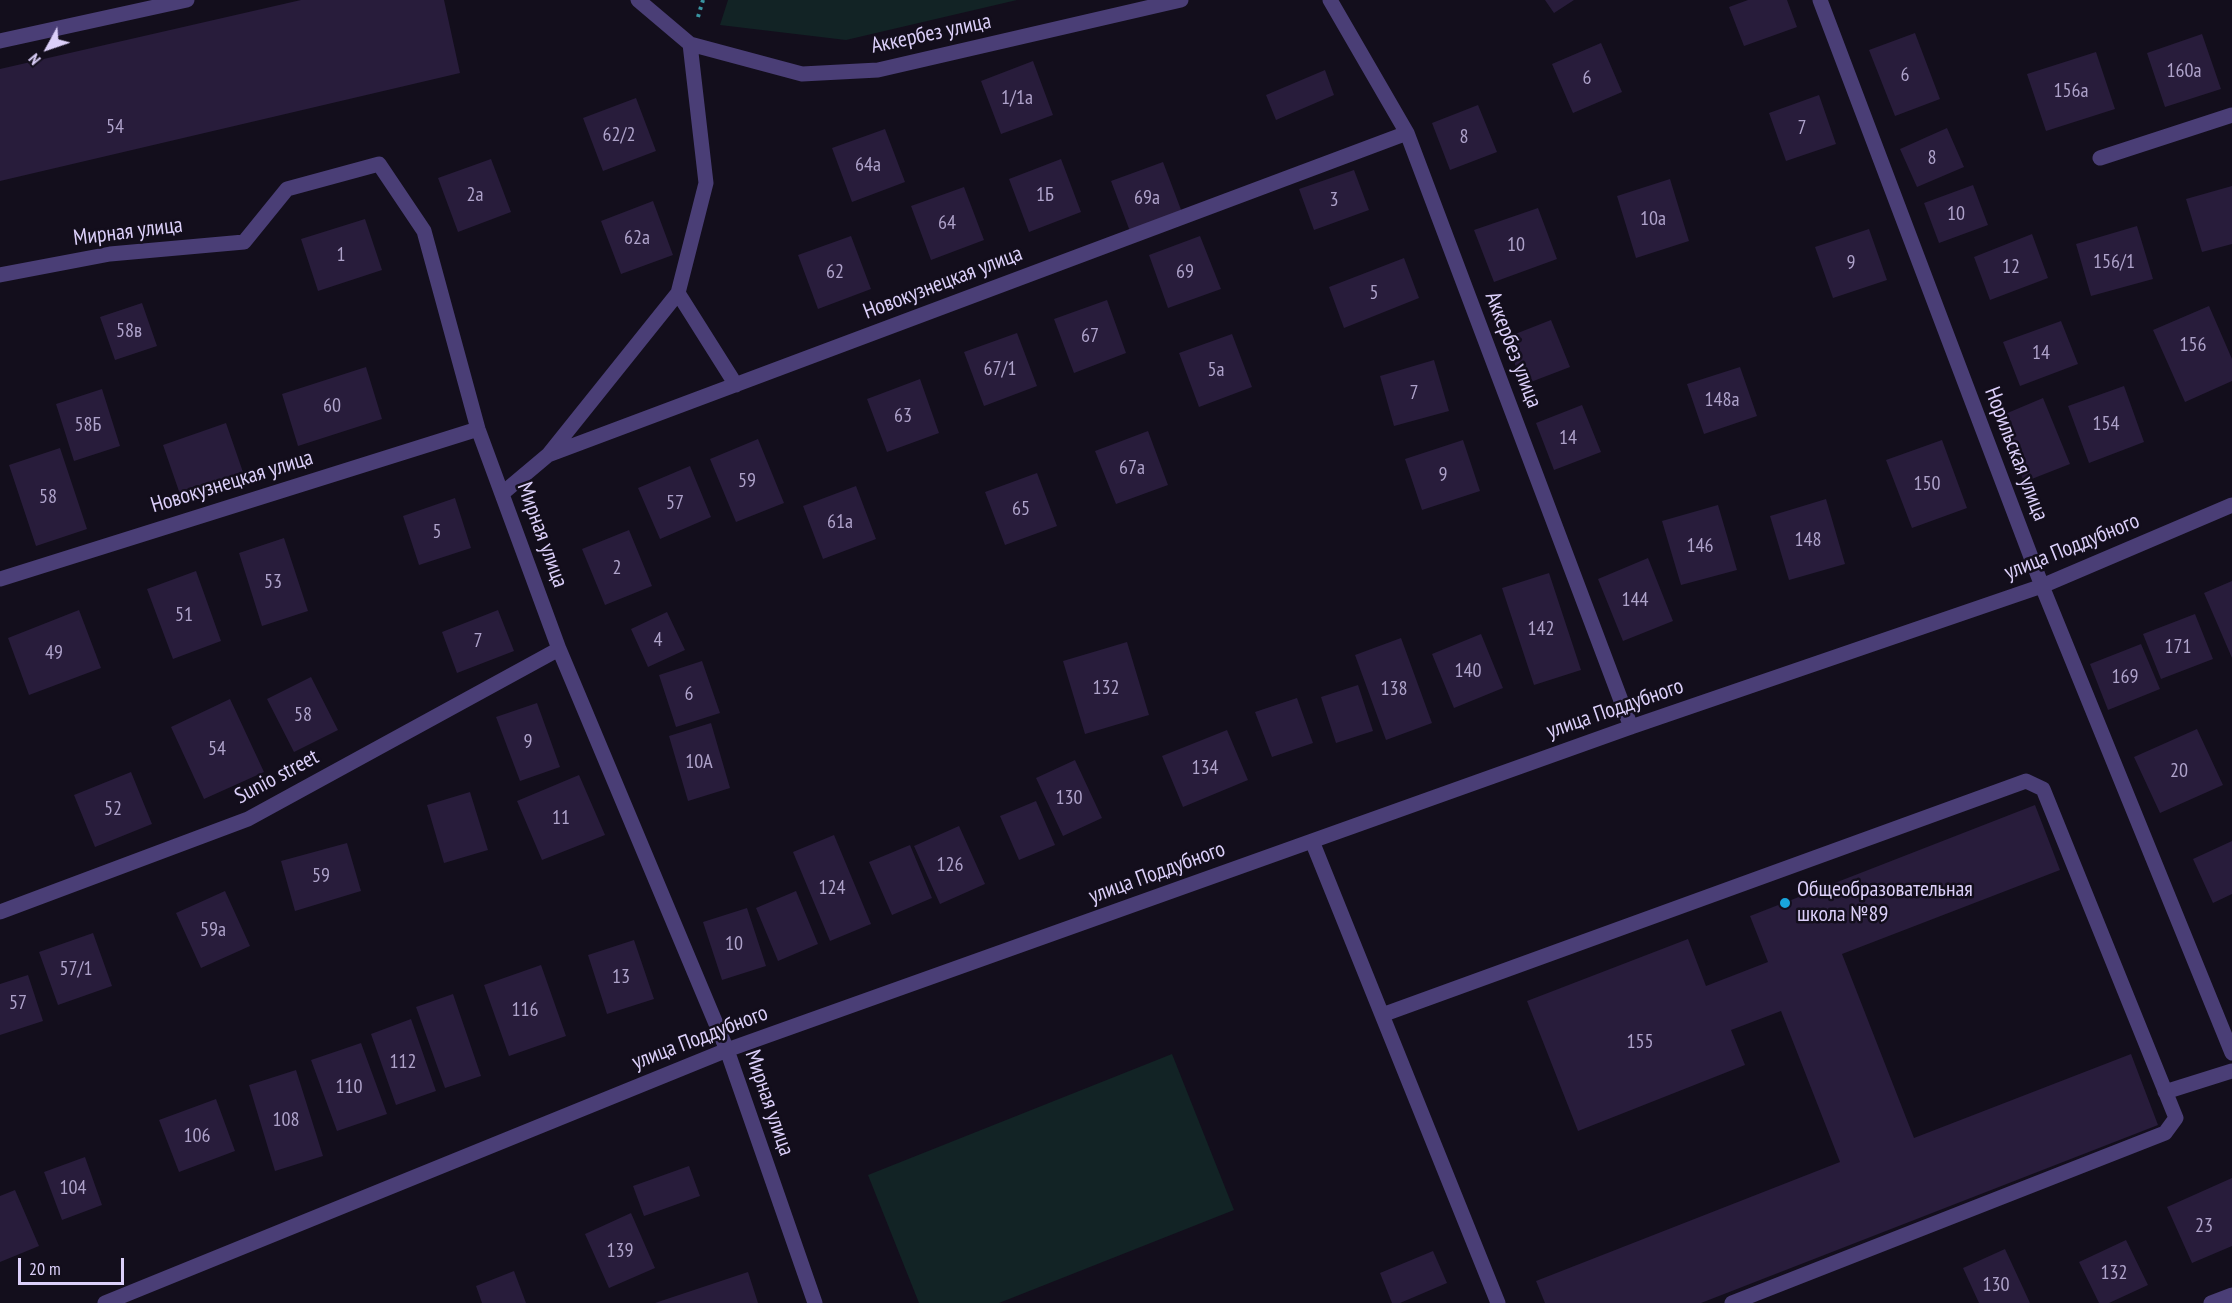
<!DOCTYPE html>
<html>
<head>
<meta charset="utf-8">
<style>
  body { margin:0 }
  #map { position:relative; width:2232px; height:1303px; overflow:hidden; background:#130e1c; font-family:"PT Sans Narrow",sans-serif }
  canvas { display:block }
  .north { position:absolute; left:18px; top:18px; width:60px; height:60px; -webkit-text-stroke:4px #130e1c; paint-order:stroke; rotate:230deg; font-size:16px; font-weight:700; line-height:24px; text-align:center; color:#dbcff9 }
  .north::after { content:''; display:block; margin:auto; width:21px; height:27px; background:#dbcff9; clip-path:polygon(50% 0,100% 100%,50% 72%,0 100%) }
  .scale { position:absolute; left:18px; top:1258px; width:106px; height:27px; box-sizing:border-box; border:3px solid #dbcff9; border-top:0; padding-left:8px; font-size:18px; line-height:21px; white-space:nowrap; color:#dbcff9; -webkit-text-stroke:4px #130e1c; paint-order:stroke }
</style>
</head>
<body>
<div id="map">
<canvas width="2232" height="1303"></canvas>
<div class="north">N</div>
<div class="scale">20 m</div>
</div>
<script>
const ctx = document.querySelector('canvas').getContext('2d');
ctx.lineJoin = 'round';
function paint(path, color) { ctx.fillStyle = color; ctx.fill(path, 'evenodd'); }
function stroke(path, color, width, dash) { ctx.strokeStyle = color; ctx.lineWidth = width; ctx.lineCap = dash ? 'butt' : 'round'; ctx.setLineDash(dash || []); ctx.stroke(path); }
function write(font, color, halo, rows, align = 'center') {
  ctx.font = font + ' "PT Sans Narrow",sans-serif'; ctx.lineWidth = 5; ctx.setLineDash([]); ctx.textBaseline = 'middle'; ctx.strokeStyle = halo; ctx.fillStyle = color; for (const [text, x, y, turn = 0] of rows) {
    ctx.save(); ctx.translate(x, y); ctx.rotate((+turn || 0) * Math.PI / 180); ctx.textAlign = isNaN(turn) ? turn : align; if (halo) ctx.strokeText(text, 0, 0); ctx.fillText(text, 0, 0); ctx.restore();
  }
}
paint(new Path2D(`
  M728,0H1017L846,40L720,25Z
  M1172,1054L1234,1210L999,1303H919L868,1175Z`), '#122325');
paint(new Path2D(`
  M301,0H444L460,73L0,181V69Z
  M1545,0H1574L1554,13Z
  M1748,0H1787L1797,27L1744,46L1729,7Z
  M1915,33L1940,99L1895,116L1869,50Z
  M2202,34L2221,89L2165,107L2147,53Z
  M1601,43L1622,92L1573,113L1552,64Z
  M2096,52L2115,109L2046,131L2027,74Z
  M1033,61L1053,115L1001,134L981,81Z
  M1325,70L1334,95L1276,120L1266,95Z
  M1819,95L1836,144L1786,161L1769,113Z
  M636,98L656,151L603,171L583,118Z
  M1478,105L1497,152L1450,170L1432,123Z
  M1947,128L1964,167L1917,187L1900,149Z
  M885,129L905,182L852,202L832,148Z
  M491,159L511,212L458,232L438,178Z
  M1061,159L1081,212L1029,232L1009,179Z
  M1163,162L1183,215L1131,234L1111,181Z
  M1354,170L1369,210L1314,230L1299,189Z
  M1670,179L1689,241L1636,258L1617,196Z
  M1973,185L1988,225L1939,243L1924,203Z
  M2232,186V244L2202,252L2186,199Z
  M964,187L984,240L931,260L911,206Z
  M653,201L673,255L621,274L601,221Z
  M1538,208L1557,259L1494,282L1474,230Z
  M365,219L382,270L318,291L301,239Z
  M2137,226L2153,279L2091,296L2076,244Z
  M1869,229L1887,280L1833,298L1815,247Z
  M2032,234L2048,278L1990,300L1974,257Z
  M851,236L871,289L818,309L798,255Z
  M1200,236L1221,289L1168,308L1149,255Z
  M1404,258L1419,298L1344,328L1329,287Z
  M1107,300L1126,353L1074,373L1054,319Z
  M142,303L157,346L115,360L100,317Z
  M2209,306L2232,359V381L2185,402L2153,330Z
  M1551,320L1570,367L1523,385L1505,338Z
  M2061,321L2078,364L2020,386L2003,342Z
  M1017,333L1037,386L984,406L964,352Z
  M1232,334L1252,387L1199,407L1179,353Z
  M1434,360L1449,411L1394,426L1380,376Z
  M366,367L382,419L298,446L282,394Z
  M1740,367L1757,416L1704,434L1687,384Z
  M920,379L939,433L887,452L867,399Z
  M2124,386L2144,442L2089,463L2068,406Z
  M102,389L120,446L74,461L56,404Z
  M2043,398L2070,464L2024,482L1998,417Z
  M1582,405L1601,452L1554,470L1536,423Z
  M226,423L245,478L182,500L163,445Z
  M1148,431L1168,485L1116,504L1095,451Z
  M758,439L784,503L736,522L710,459Z
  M1463,440L1480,491L1422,510L1405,459Z
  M1942,440L1967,508L1912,528L1886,460Z
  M60,448L87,529L36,546L9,465Z
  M690,466L711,517L660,539L638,488Z
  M1037,473L1057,526L1005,545L985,492Z
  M856,486L876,539L823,559L803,506Z
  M455,498L471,548L419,565L403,516Z
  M1826,499L1845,564L1789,580L1770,516Z
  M1718,505L1737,570L1681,585L1662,521Z
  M629,530L652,586L605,605L582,549Z
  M284,538L308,611L262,626L239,553Z
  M1648,558L1673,621L1623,641L1598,579Z
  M196,571L221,641L173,659L147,589Z
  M1549,573L1581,670L1534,685L1502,588Z
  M2232,581V658L2204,593Z
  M79,610L101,668L29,695L8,638Z
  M498,610L514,651L457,673L442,632Z
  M667,612L685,650L648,667L631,629Z
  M2195,614L2213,659L2161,679L2143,634Z
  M1481,634L1503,688L1454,708L1432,654Z
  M1401,638L1432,723L1386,740L1355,655Z
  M1127,642L1149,715L1085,734L1063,661Z
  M2141,644L2160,689L2108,710L2090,664Z
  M702,661L720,713L676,727L659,675Z
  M311,677L338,730L294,752L267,699Z
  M1358,685L1373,731L1336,743L1321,697Z
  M1297,698L1313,743L1272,757L1255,712Z
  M230,699L264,772L204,799L171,727Z
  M537,703L560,767L520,781L496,717Z
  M711,723L730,788L688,801L669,736Z
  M2197,729L2223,785L2160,813L2134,757Z
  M1227,730L1248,780L1183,807L1162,756Z
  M1075,760L1102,818L1063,836L1036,778Z
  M131,772L152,824L95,847L74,795Z
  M579,775L605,835L542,860L517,801Z
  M470,792L488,850L444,863L427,805Z
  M1036,801L1055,845L1019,860L1000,816Z
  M2035,805L2060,870L1842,954L1914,1138L2131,1054L2158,1125L1701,1303H1545L1536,1281L1840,1162L1781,1011L1731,1030L1745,1065L1578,1131L1527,1001L1688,939L1706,986L1768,962L1750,916Z
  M959,826L985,884L940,904L914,846Z
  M834,835L871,924L830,941L793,852Z
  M2232,841V894L2213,903L2193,859Z
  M347,843L361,891L295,911L281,861Z
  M910,845L932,898L892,915L869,862Z
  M225,891L250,946L201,968L176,913Z
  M796,891L818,944L778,961L756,908Z
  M747,908L766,966L722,980L703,922Z
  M93,933L112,986L58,1005L39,952Z
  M634,940L654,999L607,1014L588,955Z
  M541,965L566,1036L509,1056L484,985Z
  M28,975L43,1021L0,1035V984Z
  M453,994L481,1076L445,1088L416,1007Z
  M411,1019L436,1091L396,1105L371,1034Z
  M361,1043L387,1114L337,1131L311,1060Z
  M296,1070L323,1156L275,1171L249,1085Z
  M216,1099L235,1151L179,1172L159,1120Z
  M85,1157L102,1205L62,1220L44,1172Z
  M689,1166L700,1196L644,1216L633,1186Z
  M2232,1178V1246L2192,1263L2167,1207Z
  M15,1190L39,1246L0,1262V1196Z
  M631,1213L655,1268L609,1288L585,1234Z
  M2126,1240L2148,1285L2109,1303H2099L2079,1262Z
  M2005,1249L2030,1303H1979L1963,1268Z
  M1433,1251L1447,1283L1400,1303H1392L1380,1273Z
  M514,1271L526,1303H482L476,1286Z
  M748,1272L758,1303H655Z`), '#281c3b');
stroke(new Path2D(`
  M698,17L703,0`), '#3a95a2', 4, [3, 4.5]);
stroke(new Path2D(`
  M1330,0L1407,133L1631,727
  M1820,0L2042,586L2232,1053
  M0,41L187,0
  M690,44L802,74L878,70L1181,0
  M2100,158L2232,115
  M0,275L110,254L244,242L287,189L379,164L424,231L478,429L559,649L727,1050L815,1303
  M678,293L736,385
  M549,454L678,293L706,183L690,44L638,0
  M504,492L548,455L1407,133
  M0,579L478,429
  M1312,841L1498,1303
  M0,912L248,819L559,649
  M1382,1015L2026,781L2043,789L2176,1118L2165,1133L1732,1303
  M2165,1092L2232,1071
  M105,1303L727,1050L1631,727L2042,586L2232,505
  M2211,1303L2232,1295`), '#4a3e76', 15);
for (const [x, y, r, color] of [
  [1785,903,6,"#19a4db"]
]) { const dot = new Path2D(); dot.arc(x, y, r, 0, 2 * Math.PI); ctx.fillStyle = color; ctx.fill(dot); stroke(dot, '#130e1c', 2); }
write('20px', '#aea2ca', null, [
  ["160а",2184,71],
  ["6",1905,75],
  ["6",1587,78],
  ["156а",2071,91],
  ["1/1а",1017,98],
  ["54",115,127],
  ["7",1802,128],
  ["62/2",619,135],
  ["8",1464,137],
  ["8",1932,158],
  ["64а",868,165],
  ["2а",475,195],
  ["1Б",1045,195],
  ["69а",1147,198],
  ["3",1334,200],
  ["10",1956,214],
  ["10а",1653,219],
  ["64",947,223],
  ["62а",637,238],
  ["10",1516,245],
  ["1",341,255],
  ["156/1",2114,262],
  ["9",1851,263],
  ["12",2011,267],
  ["62",835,272],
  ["69",1185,272],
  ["5",1374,293],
  ["58в",129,331],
  ["67",1090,336],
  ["156",2193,345],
  ["14",2041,353],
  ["67/1",1000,369],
  ["5а",1216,370],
  ["7",1414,393],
  ["148а",1722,400],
  ["60",332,406],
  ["63",903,416],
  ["154",2106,424],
  ["58Б",88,425],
  ["14",1568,438],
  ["67а",1132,468],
  ["9",1443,475],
  ["59",747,481],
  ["150",1927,484],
  ["58",48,497],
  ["57",675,503],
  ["65",1021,509],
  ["61а",840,522],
  ["5",437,532],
  ["148",1808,540],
  ["146",1700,546],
  ["2",617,568],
  ["53",273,582],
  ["144",1635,600],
  ["51",184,615],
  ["142",1541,629],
  ["4",658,640],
  ["7",478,641],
  ["171",2178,647],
  ["49",54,653],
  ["140",1468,671],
  ["169",2125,677],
  ["132",1106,688],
  ["138",1394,689],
  ["6",689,694],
  ["58",303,715],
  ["9",528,742],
  ["54",217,749],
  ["10А",699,762],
  ["134",1205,768],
  ["20",2179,771],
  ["130",1069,798],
  ["52",113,809],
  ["11",561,818],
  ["126",950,865],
  ["59",321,876],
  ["124",832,888],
  ["59а",213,930],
  ["10",734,944],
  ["57/1",76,969],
  ["13",621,977],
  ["57",18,1003],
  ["116",525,1010],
  ["155",1640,1042],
  ["112",403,1062],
  ["110",349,1087],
  ["108",286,1120],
  ["106",197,1136],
  ["104",73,1188],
  ["23",2204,1226],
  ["139",620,1251],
  ["132",2114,1273],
  ["130",1996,1285]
]);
write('22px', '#dbcff9', '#130e1c', [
  ["Аккербез улица",931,34,-12],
  ["Мирная улица",128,232,-7],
  ["Новокузнецкая улица",943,283,-21],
  ["Аккербез улица",1513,350,69],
  ["Норильская улица",2016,454,69],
  ["Новокузнецкая улица",232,482,-17],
  ["Мирная улица",542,535,70],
  ["улица Поддубного",2072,547,-22],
  ["улица Поддубного",1615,709,-19],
  ["Sunio street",277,777,-28],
  ["улица Поддубного",1157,873,-20],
  ["улица Поддубного",700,1038,-21],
  ["Мирная улица",769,1103,71]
]);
write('22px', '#dbcff9', '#130e1c', [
  ["Общеобразовательная",1797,890],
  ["школа №89",1797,915]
], 'left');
</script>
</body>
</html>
